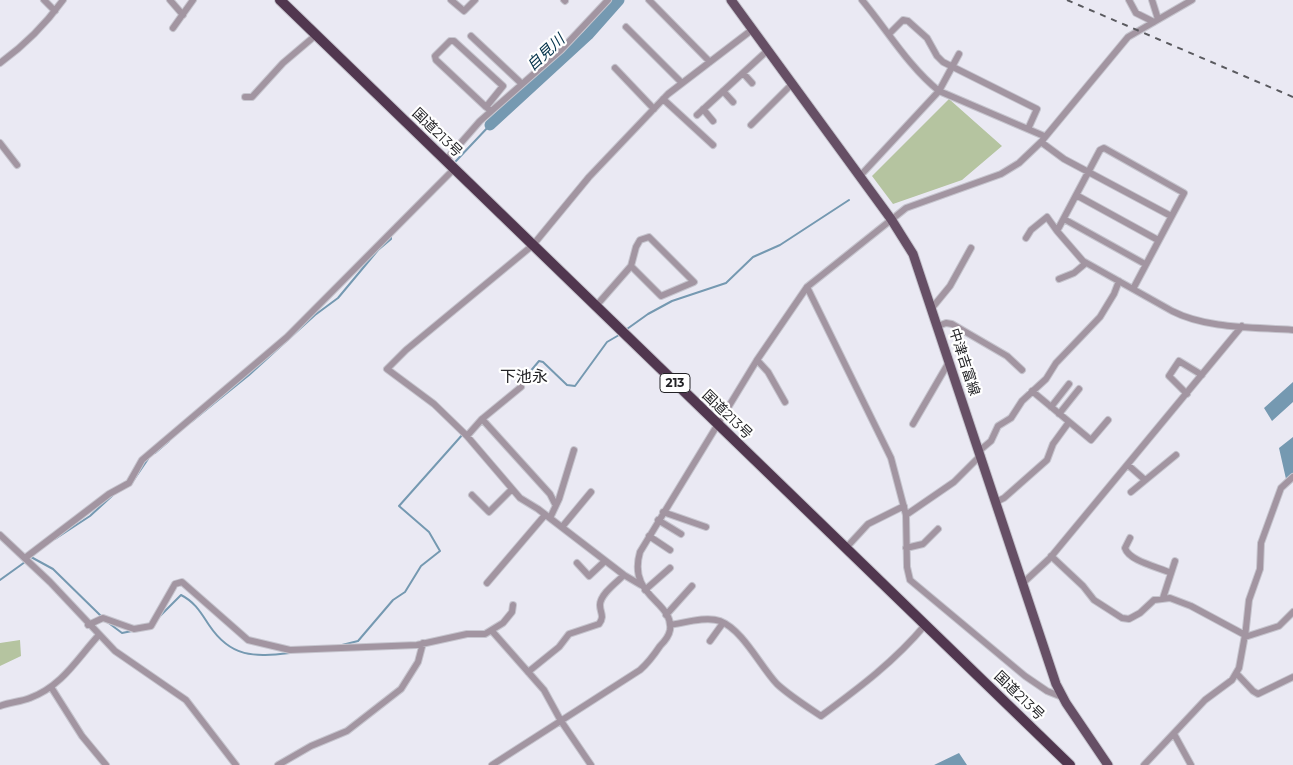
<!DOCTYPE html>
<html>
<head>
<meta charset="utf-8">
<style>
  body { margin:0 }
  canvas { display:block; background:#eae9f3 }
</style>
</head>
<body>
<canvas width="1293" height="765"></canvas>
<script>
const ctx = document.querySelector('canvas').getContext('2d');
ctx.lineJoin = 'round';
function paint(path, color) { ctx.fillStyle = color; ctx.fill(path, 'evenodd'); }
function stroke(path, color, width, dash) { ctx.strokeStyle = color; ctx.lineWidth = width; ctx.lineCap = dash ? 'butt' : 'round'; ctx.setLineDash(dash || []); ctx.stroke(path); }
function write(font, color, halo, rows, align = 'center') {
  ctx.font = font + ' Montserrat,"Noto Sans JP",sans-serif'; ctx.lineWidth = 4.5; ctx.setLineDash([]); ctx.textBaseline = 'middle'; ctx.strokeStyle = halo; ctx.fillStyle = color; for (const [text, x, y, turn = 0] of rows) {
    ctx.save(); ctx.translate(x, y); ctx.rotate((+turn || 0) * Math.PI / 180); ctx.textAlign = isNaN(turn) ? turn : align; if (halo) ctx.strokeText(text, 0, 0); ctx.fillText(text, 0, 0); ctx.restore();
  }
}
paint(new Path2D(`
  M949,99L1002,146L962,180L893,204L872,176Z
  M20,640L21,656L0,666V643Z`), '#b5c4a0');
paint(new Path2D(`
  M1293,382V402L1272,421L1264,408Z
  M1293,437V474L1286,479L1279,448Z
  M959,753L967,765H934Z`), '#7599b1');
stroke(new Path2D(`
  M456,161L490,125
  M627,329L648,314L672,301L726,283L753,257L780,245L849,200
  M519,385L539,361L543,362L567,385L575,386L607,342L619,335
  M191,422L249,375L315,315L338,298L378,250L391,239V236
  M155,453L169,441
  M131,484L148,459
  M55,539L90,516L113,495
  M31,557L53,569L101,616
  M0,580L25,562
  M158,618L181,595C195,602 201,613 209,625C231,658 254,657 290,653
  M106,621L122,633L132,631
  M342,645L358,641L393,600L405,592L421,566L440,551L429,532L399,506L463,434`), '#7599b1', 2);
stroke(new Path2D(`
  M490,125L588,35L619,0`), '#7599b1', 11);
const minor = new Path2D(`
  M44,0L55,11
  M170,0L183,15
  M451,0L464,11L475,0
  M564,0L565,1
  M649,0L710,62
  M1129,0L1136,13L1154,22
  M1152,0L1158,19
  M626,27L682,83
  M173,28L193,0
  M890,33L903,20L908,21L927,38L937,56L943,62L1037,109L1028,129
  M471,36L522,84
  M959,54L939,91L1044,136
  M0,63C25,45 45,25 63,0
  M615,68L654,109
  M743,73L752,83
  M723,91L733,102
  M245,97H252L283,63L316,35
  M663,99L713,145
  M486,107L503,86L454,41H450L435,56L436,60L486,107L491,111
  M703,109L713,121
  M697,115L768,50
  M751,125L793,83
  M1041,142L1064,159L1171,216
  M0,143L17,165
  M445,161L480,121L561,50L608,0
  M860,176L939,91C909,67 887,30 862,0
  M1076,195L1158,240
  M1064,219L1145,264
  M1026,238L1031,230L1047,217L1057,231
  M1059,279L1074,273L1086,263
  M807,287L891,458L906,515L907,567L910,580L1025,676L1047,691L1062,697
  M1133,289L1184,193L1104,148L1100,150L1057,231L1083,261L1172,311C1207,329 1254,327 1293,330
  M596,306L631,266L636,247L640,240L649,237L694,282L661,296L631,266
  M932,308L950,286L971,248
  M938,326L946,323L952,324L1007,356L1022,370
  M757,360L768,372L785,402
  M1032,391L1091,440L1108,420
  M1187,394L1169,376L1179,361L1202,375
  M1051,407L1069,384
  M1059,414L1079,389
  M482,419L521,387
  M913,424L949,362
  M467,436L482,419L550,494L555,504
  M979,451L991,441L998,426L1011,418L1022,401L1046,379L1056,363L1100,317L1114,294L1119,281
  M1128,465L1145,480
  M1293,477L1281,488L1261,543L1260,569L1249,600L1245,637L1279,626L1293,612
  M1131,492L1176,455
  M472,495L489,512L512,489
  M996,502L1004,498L1047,460L1053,444L1069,422
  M663,512L706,527
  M906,515L954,482L981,455
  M550,518L559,499L574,450
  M658,520L681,534
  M562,527L591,492
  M0,535L50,582L115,651L186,700L236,765
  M649,536L670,550
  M1130,538L1125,548C1129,561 1158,567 1171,573
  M906,548L923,544L938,529
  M845,549L868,524L904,506
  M1051,556L1083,586L1094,600L1122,618L1129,619L1140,613L1154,600L1170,598L1191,606L1245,635L1239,668L1232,680L1205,700L1144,765
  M25,558L109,494L129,483L142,460L287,337L454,169
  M577,563L589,576L605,561
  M487,583L545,515
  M1023,583L1050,558L1242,326
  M641,585L624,575L538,509L520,498L467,436L434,404L387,369L406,350L533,245L589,177L668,94L753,29
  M645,590L670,568
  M1163,598L1175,561
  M666,615L692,586
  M88,625L103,618L134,629L151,626L175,584L182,582L248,640L290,650L417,645L467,634H485L503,623L512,612L513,605
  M670,625C684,623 706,616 720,621C743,630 760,666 777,684C790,696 806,706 821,716C859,688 895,661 925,625
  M492,631L544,690L561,721L591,765
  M710,641L723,623
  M528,672L559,647L569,634L599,624C605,616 600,613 600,605C600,594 617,582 624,575
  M1237,674L1253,691L1258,694L1293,677
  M51,687L82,736L106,765
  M0,706C10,702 20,702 30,698C62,686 77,659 98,636
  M1174,734L1191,765
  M278,765L311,746L347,731L401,689L418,662L423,643
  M492,765L640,670C648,663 654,655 660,646C664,642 669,636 670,630C674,601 627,597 640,552L757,360L807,287L906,208L1001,174L1019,163L1041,142L1128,37L1192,0`);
const major = new Path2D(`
  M731,0L891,219L913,254L1056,684L1066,703L1108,765`);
const highway = new Path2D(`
  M280,0L1070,765`);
stroke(minor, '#c6c5ce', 8);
stroke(major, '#c6c5ce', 11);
stroke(highway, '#c6c5ce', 12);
stroke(minor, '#a295a1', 6);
stroke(major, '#664f65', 9);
stroke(highway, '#51374f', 10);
stroke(new Path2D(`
  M1067,0L1293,97`), '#5a5a5f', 2, [6, 6]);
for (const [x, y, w] of [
  [675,383,30]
]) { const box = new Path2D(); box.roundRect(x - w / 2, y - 9.5, w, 19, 4); ctx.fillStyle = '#fff'; ctx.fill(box); stroke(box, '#232326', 1); }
write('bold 12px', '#232326', null, [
  ["213",675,383]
]);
write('14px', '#232326', '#fff', [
  ["国道213号",437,133,44],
  ["中津吉富線",964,362,72],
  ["国道213号",727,415,44],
  ["国道213号",1019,696,44]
]);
write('italic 15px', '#003049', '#fff', [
  ["自見川",546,53,-43]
]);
write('16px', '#232326', '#fff', [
  ["下池永",524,377]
]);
</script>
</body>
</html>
